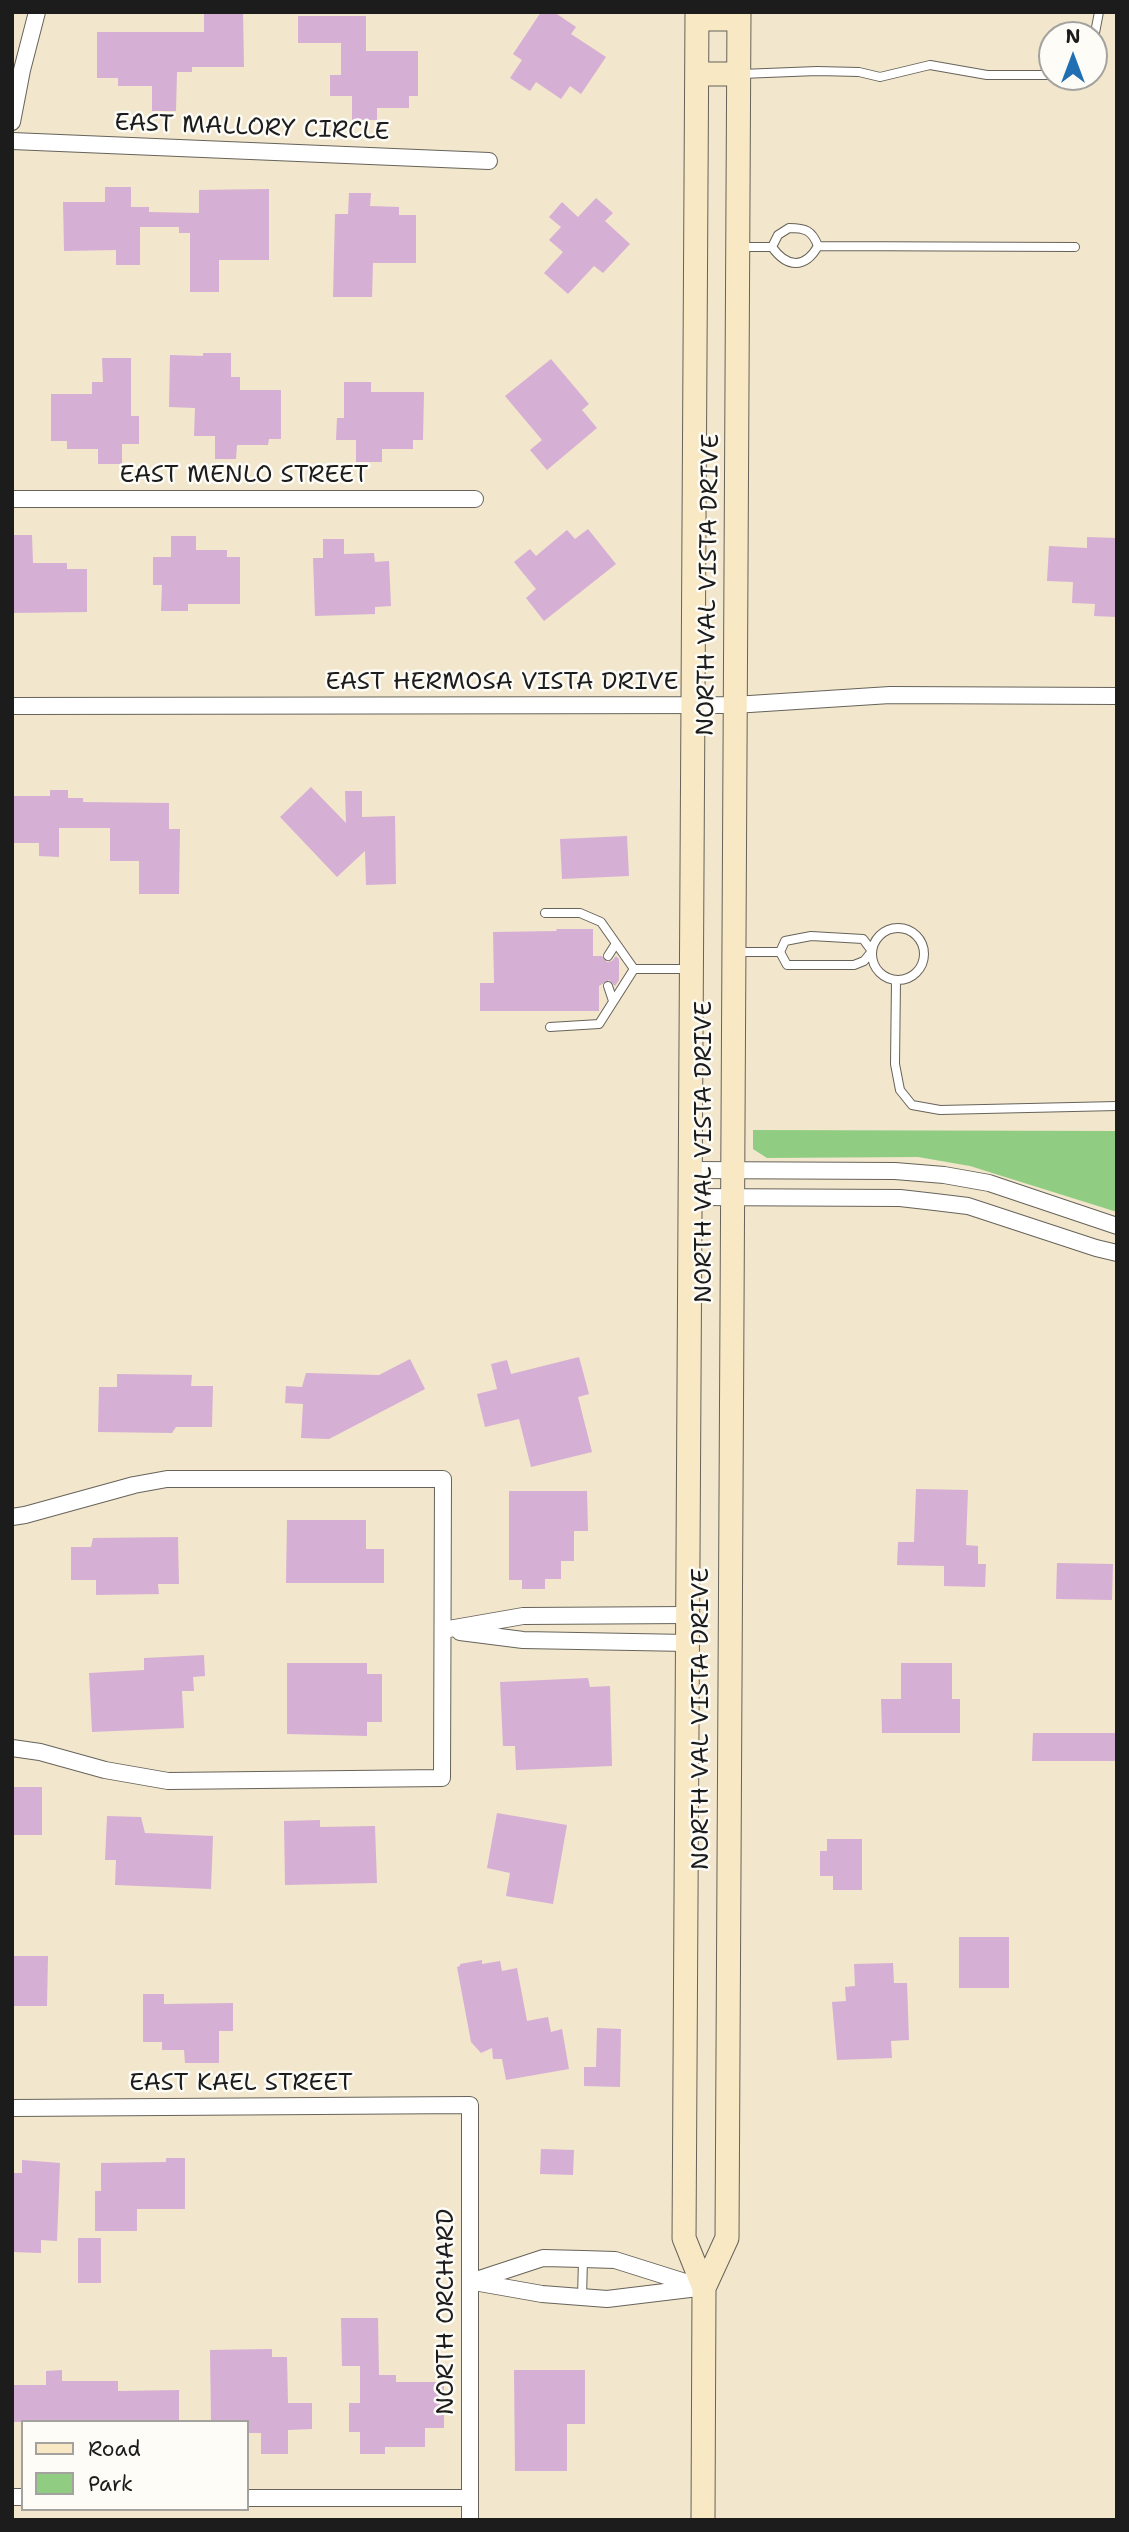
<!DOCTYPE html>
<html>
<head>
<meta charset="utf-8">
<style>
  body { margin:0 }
  #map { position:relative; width:1129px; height:2532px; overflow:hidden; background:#f2e6cc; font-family:"Shantell Sans",sans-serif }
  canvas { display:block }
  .frame { position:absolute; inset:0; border:14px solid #1c1c1c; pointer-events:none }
  .legend { position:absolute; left:21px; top:2420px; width:228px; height:91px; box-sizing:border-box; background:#fdfcf7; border:2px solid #a3a29f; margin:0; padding:9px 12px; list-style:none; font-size:21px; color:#1c1c1c }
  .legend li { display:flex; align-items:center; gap:14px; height:35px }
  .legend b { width:35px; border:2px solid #a3a29f }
  .north { position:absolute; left:1038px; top:21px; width:70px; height:70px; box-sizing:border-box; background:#fdfcf7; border:2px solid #a3a29f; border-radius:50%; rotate:0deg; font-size:19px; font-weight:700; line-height:28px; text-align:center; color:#1c1c1c }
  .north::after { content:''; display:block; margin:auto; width:24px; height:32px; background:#1f6fb2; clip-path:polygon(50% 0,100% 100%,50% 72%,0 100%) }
</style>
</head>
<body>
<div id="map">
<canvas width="1129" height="2532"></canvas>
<div class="frame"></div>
<ul class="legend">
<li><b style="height:9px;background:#f8e8c3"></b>Road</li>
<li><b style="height:19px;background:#90cd83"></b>Park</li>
</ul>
<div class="north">N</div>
</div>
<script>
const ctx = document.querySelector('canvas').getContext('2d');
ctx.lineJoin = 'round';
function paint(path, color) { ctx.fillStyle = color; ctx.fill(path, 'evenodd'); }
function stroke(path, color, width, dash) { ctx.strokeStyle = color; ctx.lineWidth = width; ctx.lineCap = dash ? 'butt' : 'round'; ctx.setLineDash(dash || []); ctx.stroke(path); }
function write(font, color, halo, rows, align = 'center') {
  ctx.font = font + ' "Shantell Sans",sans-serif'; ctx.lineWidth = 5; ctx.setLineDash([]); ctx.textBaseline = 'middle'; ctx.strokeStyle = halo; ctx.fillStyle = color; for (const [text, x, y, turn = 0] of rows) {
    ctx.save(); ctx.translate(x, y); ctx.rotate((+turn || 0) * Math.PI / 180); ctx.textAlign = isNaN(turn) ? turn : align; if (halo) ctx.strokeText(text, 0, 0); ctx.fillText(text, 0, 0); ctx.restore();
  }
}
paint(new Path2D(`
  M753,1130L1117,1131V1212L970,1166L918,1157L767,1158L753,1149Z`), '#90cd83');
paint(new Path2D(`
  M204,12H243L244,67H192V72H177L176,111H152V86H118V78H97V32H204Z
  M541,12H554L576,27L571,34L606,57L581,94L570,86L561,99L536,82L530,91L510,78L522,60L513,54Z
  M298,16H366V51H418V96H409V108H377V120H352V96H330V75H341V43H298Z
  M105,187H131V207H149V212L199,213V190L269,189V260H219V292H190V233H179V227H140V265H116V250L64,251L63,202H105Z
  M349,193H371L370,206L399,207V215H416V263H373L372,297H333L335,214H348Z
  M596,198L613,213L605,221L630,244L603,273L594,266L568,294L544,273L563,252L549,240L561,227L549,217L562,202L578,217Z
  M203,353H231V377H240V390H281V439H269L268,445H237L236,459H215V436H194L195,408L169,407L170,355L203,356Z
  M102,358H131V416H139V444H122V464H98V449H67V441H51V394H92V382H103Z
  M551,359L589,404L582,410L597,428L547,470L530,450L542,440L505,396Z
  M344,382H371V392H424L423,440H413V449H382V462H356V440H336L337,418H344Z
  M588,529L616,564L544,621L526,598L536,589L514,562L530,549L536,556L567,530L575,539Z
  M12,535H32L33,563H67V569H87V612L12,613Z
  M171,536H196V550H227V557H240V604H188V611H161L162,585H153V557H171Z
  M1087,537L1117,538V617L1094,616L1095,604L1072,603L1073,582L1047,581L1049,546L1087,548Z
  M323,539H344V554L374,553L375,562L389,561L391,606L375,607V614L315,616L313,558H323Z
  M311,787L346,823L345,791H362V817L395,816L396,884L366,885L365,851L337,877L280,817Z
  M50,790H68V798H83V802L169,803V829H180L179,894H139V861H110V828H59V857L39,856V843H14V796H50Z
  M627,836L629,876L562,879L560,839Z
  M556,929H593V956H602L607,962L612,961L616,956L619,959V980L615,986L609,980L599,986V1011H480V983H494L493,932L557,931Z
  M579,1357L589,1394L578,1397L592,1452L531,1467L519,1419L485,1427L477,1394L497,1389L491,1364L507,1360L511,1374Z
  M410,1359L425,1389L329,1439L301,1438L303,1404L285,1403L286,1386L302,1387L306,1373L379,1375Z
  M117,1374L192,1375L191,1386H213L212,1427H176L172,1433L98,1432L99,1387H117Z
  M916,1489L968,1490L966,1545L978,1546V1564H986L985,1587L944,1586V1566L897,1565L898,1542H914Z
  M509,1491H587L588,1531H574V1561H561V1579H545V1589H522V1580H509Z
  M287,1520H366V1549H384V1583H286Z
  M178,1537L179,1584H158L159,1594L96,1595V1580H71V1547H91L93,1538Z
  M1057,1563L1113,1564L1112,1600L1056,1599Z
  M204,1655L205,1676L193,1677L194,1691H182L184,1728L92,1732L89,1673L144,1670V1658Z
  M287,1663H367V1674H382V1722H367V1736L287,1734Z
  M901,1663H952V1699H960V1733H882L881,1699H901Z
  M588,1678L590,1687L610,1686L612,1766L516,1770L515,1746H503L500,1682Z
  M1033,1733H1117V1761H1032Z
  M12,1787H42V1835H12Z
  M497,1813L567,1825L553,1904L506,1896L510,1873L487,1868Z
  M107,1816L141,1817L145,1833L213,1836L211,1889L115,1885L116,1860H105Z
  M320,1820V1827L375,1826L377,1883L285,1885L284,1821Z
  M827,1839H862V1890H833V1876H820V1851H827Z
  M959,1937H1009V1988H959Z
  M12,1956H48L47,2006H12Z
  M482,1960V1964L500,1961L502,1971L517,1968L527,2021L548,2017L551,2032L562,2029L569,2069L506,2080L502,2059H493L492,2048L481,2053L471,2042L457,1967L460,1966V1964Z
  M893,1963L894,1983H907L909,2040L891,2041L892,2058L837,2060L832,2002L846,2001L845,1987L855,1986L854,1964Z
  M143,1994H164V2004L233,2003V2031H219V2063H185L184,2050H162V2042H143Z
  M597,2028L621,2029L620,2087L584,2086V2067H596Z
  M541,2149L574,2150L573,2175L540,2174Z
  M166,2158H185V2209H137V2231H95V2191H101V2163L166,2162Z
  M22,2160L60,2163L57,2241L41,2240V2253L12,2252V2173H22Z
  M78,2238H101V2283H78Z
  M341,2318H378L379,2375H396V2382H444V2428H425V2447H385V2454H360V2432H349V2403H360V2366H342Z
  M272,2349V2357H287L288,2403H312V2429L288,2430V2454H261V2433H247V2422L211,2421L210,2350Z
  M62,2370V2381H118V2391L179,2390V2422H12V2385H46V2371Z
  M514,2370H585V2424H567V2471H515Z`), '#d6afd5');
const service = new Path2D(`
  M1094,38L1099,12
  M741,74L817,71L859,72L880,77L930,65L987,75H1052
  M789,228C805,228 812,230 818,246C805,269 787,268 772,247L778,235Z
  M818,246L1075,247
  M740,247H772
  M545,913H580L601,922L634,969H688
  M872 954a26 26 0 1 1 52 0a26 26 0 1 1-52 0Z
  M811,936L863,939L872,951L864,961L854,965H787L780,952L785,941Z
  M735,952H780
  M608,956L615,945
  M896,980L895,1064L900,1090L912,1105L940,1110L1117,1106
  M608,986L613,1001
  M550,1027L599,1024L634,969
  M582,2298L583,2259`);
const minor = new Path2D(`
  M12,122L22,70L37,12
  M12,141L489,161
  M12,499H475
  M12,706L734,705L890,695L1117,696
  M690,1170L895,1171L944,1175L989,1183L1117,1226
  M689,1197L900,1198L935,1202L968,1206L1096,1248L1117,1253
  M12,1517L25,1515L134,1485L167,1479H443L442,1778L168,1781L105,1770L40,1752L12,1748
  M443,1630L523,1616L688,1615
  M460,1632L523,1640L688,1643
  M12,2108L470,2105V2520
  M470,2282L543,2258L583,2259L615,2260L704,2288
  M474,2282L542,2294L607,2299L698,2288
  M12,2497H23
  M247,2498H469`);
const secondary = new Path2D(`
  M697,12L684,2238L704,2288L703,2520
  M697,19H739
  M697,74H738
  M704,2288L727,2238L739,12`);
stroke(service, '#67635a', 10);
stroke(minor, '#67635a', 18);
stroke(secondary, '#67635a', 25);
stroke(service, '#fff', 8);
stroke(minor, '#fff', 16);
stroke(secondary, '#f8e8c3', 23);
write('24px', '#1c1c1c', '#fdfcf7', [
  ["EAST MALLORY CIRCLE",252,128,2],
  ["EAST MENLO STREET",244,476],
  ["NORTH VAL VISTA DRIVE",709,585,-89],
  ["EAST HERMOSA VISTA DRIVE",502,683],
  ["NORTH VAL VISTA DRIVE",705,1152,-90],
  ["NORTH VAL VISTA DRIVE",702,1719,-90],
  ["EAST KAEL STREET",241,2084],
  ["NORTH ORCHARD",447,2312,-90]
]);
</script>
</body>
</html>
